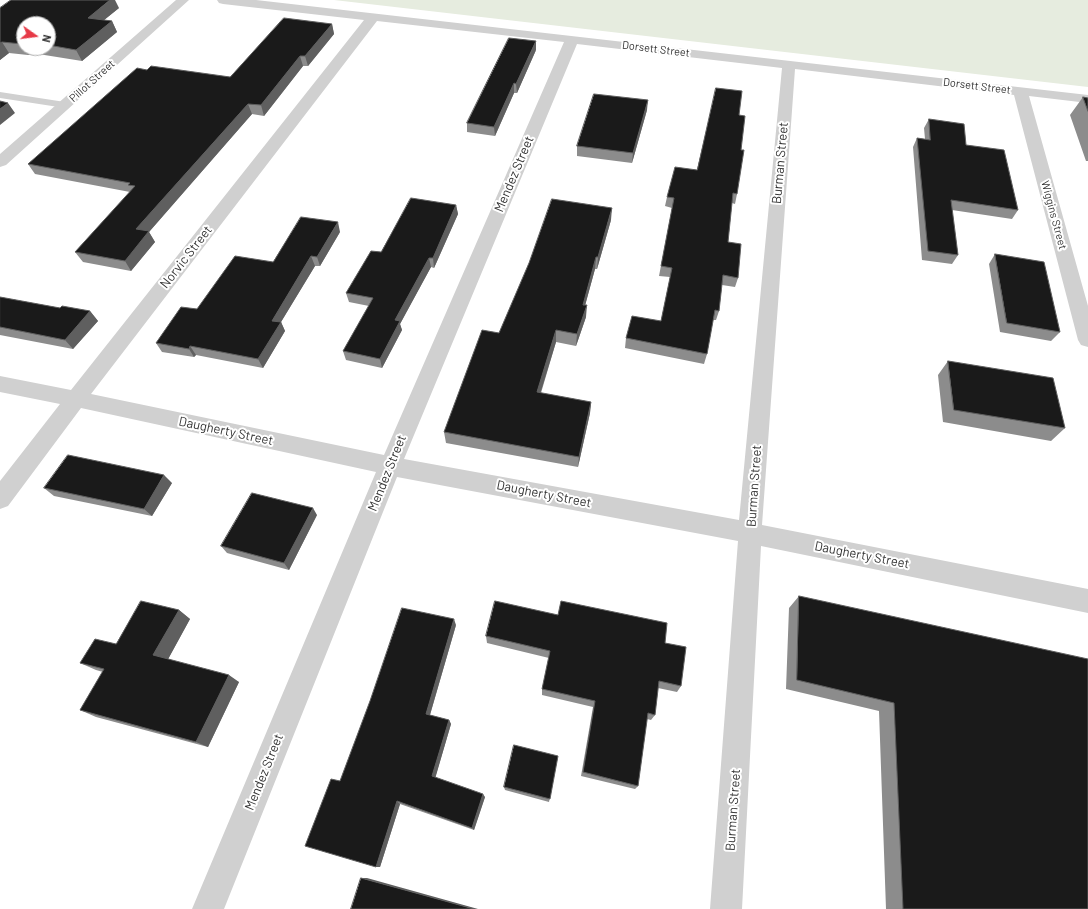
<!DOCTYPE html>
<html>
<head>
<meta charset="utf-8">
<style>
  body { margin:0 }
  #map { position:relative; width:1088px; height:909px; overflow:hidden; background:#fff; font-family:Barlow,sans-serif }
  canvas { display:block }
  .north { position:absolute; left:16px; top:16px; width:40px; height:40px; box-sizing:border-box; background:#fff; border:1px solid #adadad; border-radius:50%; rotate:104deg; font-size:11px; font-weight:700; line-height:16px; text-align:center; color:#333 }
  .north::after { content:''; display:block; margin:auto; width:14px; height:18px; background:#e63946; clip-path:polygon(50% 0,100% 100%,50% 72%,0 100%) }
</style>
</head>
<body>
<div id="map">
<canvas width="1088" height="909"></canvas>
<div class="north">N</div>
</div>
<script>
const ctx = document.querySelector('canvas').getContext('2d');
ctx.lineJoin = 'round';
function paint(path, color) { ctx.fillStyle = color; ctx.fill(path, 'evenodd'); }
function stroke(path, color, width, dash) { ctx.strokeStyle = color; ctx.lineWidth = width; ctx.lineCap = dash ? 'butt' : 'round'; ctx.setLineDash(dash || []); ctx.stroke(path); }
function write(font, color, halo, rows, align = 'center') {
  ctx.font = font + ' Barlow,sans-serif'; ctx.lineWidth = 4; ctx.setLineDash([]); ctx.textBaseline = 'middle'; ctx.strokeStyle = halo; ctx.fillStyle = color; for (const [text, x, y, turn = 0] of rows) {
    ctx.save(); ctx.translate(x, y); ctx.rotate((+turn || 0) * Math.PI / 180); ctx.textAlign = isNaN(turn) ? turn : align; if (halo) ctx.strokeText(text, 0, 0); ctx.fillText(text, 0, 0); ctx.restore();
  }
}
paint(new Path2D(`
  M334,0H1088V87Z`), '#e6ecdf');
paint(new Path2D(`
  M0,92L65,102L70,105L65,108L0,98Z`), '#d0d0d0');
paint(new Path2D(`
  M176,0H189L6,165L0,167V154Z
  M217,0H256L1088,95V103L1029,96L1088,306V347L1081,345L1078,340L1014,95L795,69L762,525L1088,589V613L761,546L742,909H710L738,541L397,477L224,909H192L376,472L81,408L8,506L0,509V481L60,404L0,392V376L71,390L364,20L223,4L219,3ZM377,21L564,42L384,455L91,394ZM577,44L782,68L739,520L404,459Z`), '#d0d0d0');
paint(new Path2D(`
  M0,8H119L104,20L112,21L117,32L82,61L32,53L28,55L9,53L0,60ZM24,24H48V48H24Z
  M332,24L334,34L308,66H303L264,116L252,114L149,232L155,242L131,271L83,262L75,252L130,192L35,174L28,164L147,70L230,77Z
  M536,50L517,93H514L495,136L467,132V123Z
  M1083,97L1088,98V161H1086L1070,115Z
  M647,110L632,163L577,156V146Z
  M739,115L741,150L737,194L735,204L732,203L728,242L738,278L735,287L722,285L719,311L716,320H713L707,354L704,364L625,348L626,338L661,321L670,277L659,276L672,208L665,206L667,197L697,170Z
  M929,119L966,145L1018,210L1012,219L952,210L958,255L952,264L922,260L913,147L917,138L925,139L924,128Z
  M456,205L458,214L434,268L431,267L400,324L402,330L382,368L346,360L343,351L369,306L349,302L346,293L381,252Z
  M611,220L597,269H595L585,305L586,317L576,346L556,342L541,393L591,402L590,413L578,467L446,443L444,432L499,333Z
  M340,232L320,266H315L281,322L285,331L263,368L196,355L194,357L162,352L156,343L197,309Z
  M995,254L1060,332L1051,341L1000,332L989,264Z
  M0,297L60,308L90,311L98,321L73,349L0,335Z
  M948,361L1065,428L1051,441L943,422L938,375Z
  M172,483L152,516L54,496L44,488Z
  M317,515L289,570L227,553L221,546Z
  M799,596L1088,909H886L879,711L786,689L789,608Z
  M179,610L190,619L168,659L239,682L208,747L96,717L80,710L103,672L96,670L80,663Z
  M456,625L430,715L449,720L451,724L435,778L485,797L474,830L400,804L380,867H376L340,781Z
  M486,636L665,643L681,686L677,692L658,688L655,715L651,720L647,719L638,786L635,789L581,776L593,707L542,695V689L549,658L487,643Z
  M558,756L549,802L505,790L504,787Z`), '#8c8c8c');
paint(new Path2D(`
  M110,0H115L119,8L93,29L88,18Z
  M112,21L117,32L82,61L76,50Z
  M332,24L334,34L308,66L305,56Z
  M536,41V50L517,93L516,84Z
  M2,42L9,53L0,60V43Z
  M24,42V48H29L32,53L28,55L22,44Z
  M300,56L303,66L264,116L261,105Z
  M514,83V93L495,136L494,127Z
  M648,100L647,110L632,163L633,153Z
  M8,103L15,113L0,125V109Z
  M248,104L252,114L149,232L155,242L131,271L125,261L136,229Z
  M456,205L458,214L434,268L433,258Z
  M612,208L611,220L597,269L598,257Z
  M338,222L340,232L320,266L317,257Z
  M311,256L315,266L281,322L285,331L263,368L258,359L272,321Z
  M596,257L595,269L582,317L583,305Z
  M429,258L431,267L400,324L402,330L382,368L380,359L395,320Z
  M587,305L586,317L576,346L577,334Z
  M90,311L98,321L73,349L65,340Z
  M556,330V342L537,404V392Z
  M190,346L196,355L194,357L189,349Z
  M591,402L590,413L578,467L579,457Z
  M164,475L172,483L152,516L144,509Z
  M313,508L317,515L289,570L284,563Z
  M179,610L190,619L166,663L153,655Z
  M454,619L456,625L429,718L426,714Z
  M229,675L239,682L208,747L196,742Z
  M449,720L451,724L435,779L432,776Z
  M483,794L485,797L474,830L472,828Z
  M397,801L400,804L380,867H376Z
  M361,878H367L478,909H474Z`), '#5f5f5f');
const building = new Path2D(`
  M11,0H110L88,18L112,21L76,50L48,45V24H24V42L22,44L2,42L0,43V8Z
  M284,18L332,24L305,56H300L261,105L248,104L136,229L149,231L125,261L75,252L135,186L128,185L130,183L28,164L137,68L147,70L151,66L230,77Z
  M509,38L536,41L516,84L514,83L494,127L467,123Z
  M716,88L742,91L739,115L745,116L741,150H744L737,194L733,193L728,242L741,244L738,278L723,275L719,311L715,310L707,354L626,338L632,316L661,321L672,268L661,266L674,198L667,197L675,167L697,170Z
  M594,94L648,100L633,153L577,146Z
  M1083,97L1088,98V111Z
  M0,101L8,103L0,109Z
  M929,119L964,124L966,145L1004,150L1018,210L951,200L958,255L928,251L917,138L930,140Z
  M411,198L456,205L433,258H429L395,320L400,321L380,359L343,351L373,298L346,293L371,251L381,252Z
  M552,199L612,208L598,257H596L583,305H587L577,334L556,330L537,392L591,402L579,457L444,432L482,330L499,333L529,263Z
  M301,217L338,222L317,257L311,256L272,321L281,322L258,359L190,346L189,349L156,343L181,307L197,309L235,256L273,262Z
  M995,254L1044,262L1060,332L1007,323Z
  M0,297L60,308L62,306L90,311L65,340L0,327Z
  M948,361L1053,378L1065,428L954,410Z
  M68,455L164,475L144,509L44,488Z
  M252,493L313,508L284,563L221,546Z
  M799,596L1088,659V909H903L894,703L797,680Z
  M141,601L179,610L153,655L229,675L196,742L80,710L104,669L80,663L95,639L116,644Z
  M495,601L558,615L561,601L667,623L665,643L686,647L681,686L659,681L655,715L648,713L638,786L583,772L595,701L542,689L550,651L486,636Z
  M402,608L454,619L426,714L449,720L432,776L483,794L472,828L397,801L376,867L305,846L331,779L340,781L370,701Z
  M514,745L558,756L550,799L504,787Z
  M361,878L474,909H351Z`);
paint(building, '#1a1a1a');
stroke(building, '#5f5f5f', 1);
write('11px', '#333', '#fff', [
  ["Dorsett Street",656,49,7],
  ["Pillot Street",92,81,-42],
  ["Dorsett Street",977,86,7],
  ["Wiggins Street",1054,215,75]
]);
write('13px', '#333', '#fff', [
  ["Burman Street",780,163,-85],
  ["Mendez Street",514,174,-67],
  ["Norvic Street",186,257,-52],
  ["Daugherty Street",226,431,12],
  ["Mendez Street",387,473,-68],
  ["Burman Street",754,486,-86],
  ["Daugherty Street",544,494,11],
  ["Daugherty Street",862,555,11],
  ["Mendez Street",264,772,-68],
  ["Burman Street",733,810,-86]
]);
</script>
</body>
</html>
